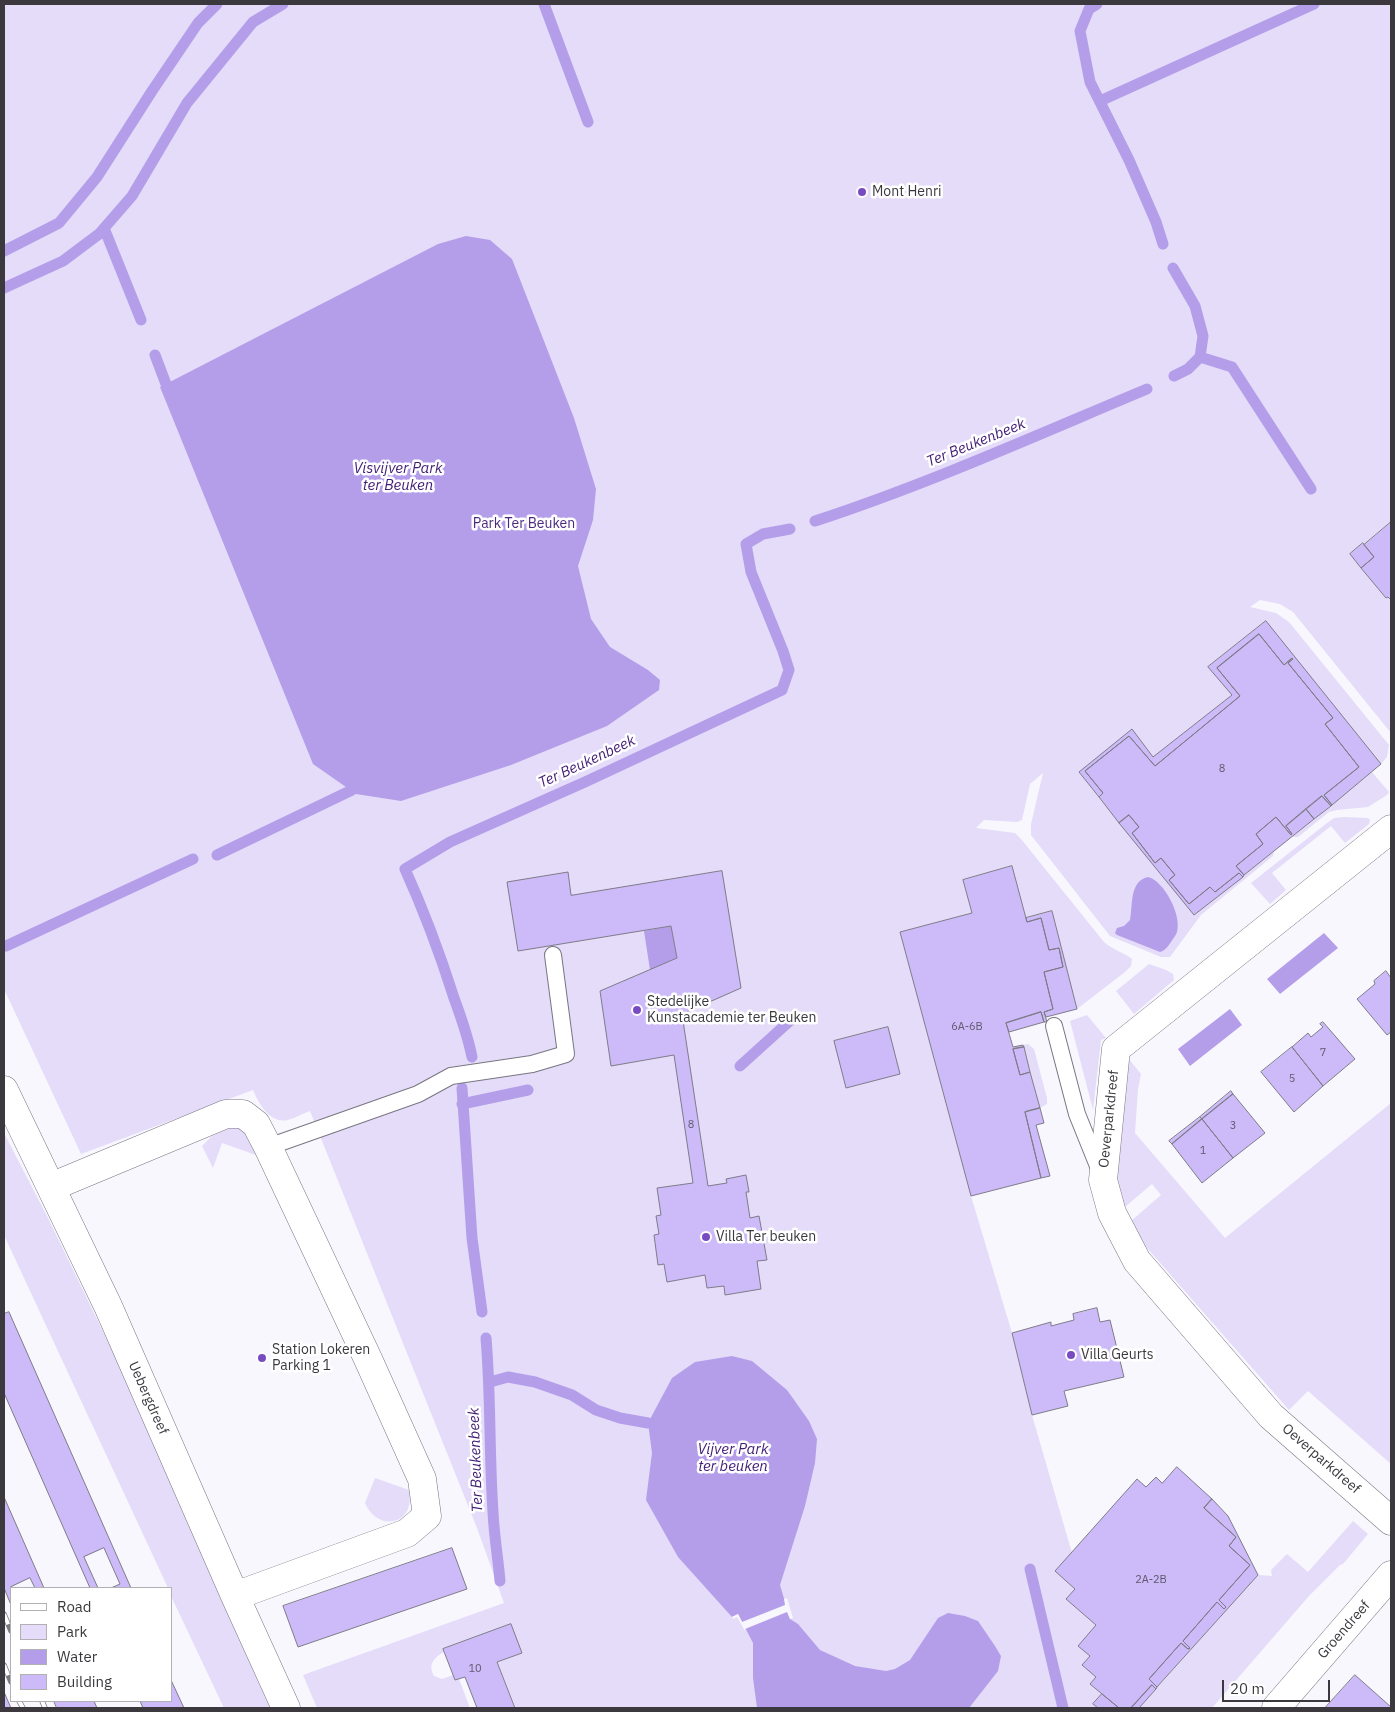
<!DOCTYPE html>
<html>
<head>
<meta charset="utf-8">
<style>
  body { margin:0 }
  #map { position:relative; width:1395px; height:1712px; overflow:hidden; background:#f8f7fe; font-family:"IBM Plex Sans",sans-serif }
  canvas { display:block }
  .frame { position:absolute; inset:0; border:5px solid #3b393e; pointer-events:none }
  .legend { position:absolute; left:10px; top:1587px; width:162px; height:115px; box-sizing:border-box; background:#fff; border:1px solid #b1b0b2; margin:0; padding:6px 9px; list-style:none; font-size:15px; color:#3b393e }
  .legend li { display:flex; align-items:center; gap:10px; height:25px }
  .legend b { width:25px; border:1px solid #b1b0b2 }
  .scale { position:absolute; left:1222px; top:1680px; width:108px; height:22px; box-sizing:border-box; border:2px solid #3b393e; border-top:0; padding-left:6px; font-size:15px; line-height:18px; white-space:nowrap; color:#3b393e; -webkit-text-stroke:4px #fff; paint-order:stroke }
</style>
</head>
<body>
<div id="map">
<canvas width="1395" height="1712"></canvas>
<div class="frame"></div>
<ul class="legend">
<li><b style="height:6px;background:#fff"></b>Road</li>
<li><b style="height:14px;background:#e4dcf9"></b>Park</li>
<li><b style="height:14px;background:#b49eea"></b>Water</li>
<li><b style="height:14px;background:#ccbaf9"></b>Building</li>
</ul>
<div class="scale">20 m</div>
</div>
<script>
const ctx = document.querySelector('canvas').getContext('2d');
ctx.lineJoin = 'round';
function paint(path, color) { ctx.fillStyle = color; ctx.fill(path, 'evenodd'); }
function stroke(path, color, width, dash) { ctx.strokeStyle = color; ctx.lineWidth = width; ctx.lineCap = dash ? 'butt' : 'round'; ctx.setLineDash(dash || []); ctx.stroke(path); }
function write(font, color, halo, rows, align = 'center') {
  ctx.font = font + ' "IBM Plex Sans",sans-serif'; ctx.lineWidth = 5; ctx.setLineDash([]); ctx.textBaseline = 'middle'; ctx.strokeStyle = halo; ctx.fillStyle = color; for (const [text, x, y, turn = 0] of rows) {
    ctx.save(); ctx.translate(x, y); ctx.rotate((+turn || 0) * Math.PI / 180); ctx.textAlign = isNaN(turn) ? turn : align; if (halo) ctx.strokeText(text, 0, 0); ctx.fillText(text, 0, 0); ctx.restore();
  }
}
paint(new Path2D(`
  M4,4H1391V525L1390,523L1364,545L1363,543L1350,554L1386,598L1388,597L1391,600V733L1293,612L1280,604L1260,600L1250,607L1276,613L1289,622L1389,745L1387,757L1381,764L1266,622L1232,695L1153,757L1132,730L1079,772L1194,915L1274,851L1273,856L1201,915L1170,957H1161L1110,936L1031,835V824L1043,773L1030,784L1022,820L1017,822L984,820L976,828L1015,833L1021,839L1104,942C1113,950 1123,952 1132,959L1131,966L1125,972L1077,1009L1052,911L1026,918L1012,867L963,880L972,913L900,932L971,1196L1012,1333L1032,1415L1072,1553L1075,1589L1067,1599L1096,1625L1078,1646L1090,1656L1082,1665L1096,1677L1090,1684L1102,1694L1093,1704L1098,1708H516L497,1662L522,1653L443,1649L444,1652C433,1658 428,1665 434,1676L442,1679L453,1675L455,1680L459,1679L470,1708H317L303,1675L504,1603L477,1528L310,1111C303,1113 296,1118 288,1120C270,1124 259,1104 253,1090L81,1154L4,989Z
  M1372,772L1389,792L1387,795L1368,807L1337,810L1329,812L1298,837H1292Z
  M1344,817L1368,818L1370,820L1369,824L1345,843L1331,826L1272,873L1286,890L1270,904L1251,883L1327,823L1334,818Z
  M1149,964L1166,970L1173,974L1174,980L1134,1014L1116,991Z
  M1087,1015L1106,1038L1101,1040L1093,1110L1070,1021Z
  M1028,1044L1034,1049L1047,1098V1104L1040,1108L1023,1045Z
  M1128,1058L1141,1074L1138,1089L1135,1133L1225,1238L1391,1103V1464L1308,1391L1289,1410L1147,1248L1131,1221L1161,1195L1152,1184L1125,1207L1116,1179Z
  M233,1127L244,1128L256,1155L222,1143L213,1168L202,1146L212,1136Z
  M4,1133L48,1218L124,1375L271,1708H224L171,1596V1588H168L4,1235Z
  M375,1478L409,1490C416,1525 378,1533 365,1503Z
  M1353,1521L1368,1534L1343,1564L1340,1565L1309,1596L1212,1708H1139L1258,1575L1272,1576L1271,1570L1287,1554L1308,1572Z`), '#e4dcf9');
paint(new Path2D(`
  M466,236L490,240L512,259L574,418L596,489L593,520L578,566L591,619L610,647L648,670L660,680L659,690L607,726L511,765L401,801L356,794L313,764L160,387L438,244Z
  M1148,877C1164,881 1182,915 1177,932C1176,935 1173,939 1171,942C1168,946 1166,950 1160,952L1117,935L1115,933L1117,928L1124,926L1130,920C1133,906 1129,881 1148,877Z
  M671,926L677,958L650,970L644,931Z
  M1324,933L1338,948L1280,994L1267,979Z
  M1230,1009L1242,1025L1190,1066L1178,1049Z
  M732,1356L752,1361L787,1390L809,1421L817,1439L815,1463L805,1506L780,1585L790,1619L798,1624L820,1650L855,1666L886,1671L895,1669L910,1660L938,1618L948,1613L965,1616L978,1621L995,1646L1001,1656L998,1671L969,1708H757L753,1678V1643L738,1614L732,1617L678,1557L646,1500L652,1453L648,1423L672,1378L695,1362Z`), '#b49eea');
paint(new Path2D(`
  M787,1598L793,1618L790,1619L787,1612L745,1629V1631L737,1617L733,1619L732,1617L738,1614L742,1622L785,1605L784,1599Z`), '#f8f7fe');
stroke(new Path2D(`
  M544,4L588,122
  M1097,4L1089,9L1080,31L1090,82L1129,160L1156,222L1163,244
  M1100,101L1314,4
  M104,228L141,320
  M4,251L59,223L97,177L152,91L198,23L217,4
  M1173,268L1195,306L1203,336L1200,357L1188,369L1174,376
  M4,288L63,261L99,234L132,196L187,103L253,22L283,4
  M155,355L166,384
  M1200,357L1232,367L1311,489
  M815,521C928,484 1037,435 1147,389
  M217,855L352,790
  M6,946L193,859
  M472,1057C468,1037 461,1017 454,998C440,954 424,911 405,869L450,842L585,782L782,690L789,670L783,651L751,572L746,544L763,534L790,529
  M740,1066L793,1018
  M462,1088L472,1238L482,1312
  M462,1104L528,1090
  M486,1338C491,1396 489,1454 493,1512C494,1535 498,1558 500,1581
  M490,1382L508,1377L535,1382L572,1395L596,1410L620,1418L648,1423
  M1030,1569L1063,1708`), '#b49eea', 11);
const building = new Path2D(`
  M1390,523L1391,525V600L1388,597L1386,598L1361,568L1374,557L1364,545Z
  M1363,543L1374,557L1361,568L1350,554Z
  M1266,621L1381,764L1332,805L1324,795L1359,767L1325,724L1333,718L1288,663L1293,659L1292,658L1284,665L1259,634L1217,668L1240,696L1155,766L1129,736L1085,771L1103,793L1099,797L1079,772L1132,729L1153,757L1232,695L1208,667Z
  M1259,634L1284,665L1292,658L1293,659L1288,663L1333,718L1325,724L1359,767L1324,795L1332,805L1331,806L1322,796L1286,826L1292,834L1291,835L1276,817L1256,834L1263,844L1236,866L1244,875L1243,877L1239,873L1215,892L1210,887L1189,904L1169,880L1175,875L1161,858L1155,863L1132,833L1139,827L1129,815L1119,823L1099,797L1103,793L1085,771L1129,736L1155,766L1240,696L1217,668Z
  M1322,796L1331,806L1314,819L1306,809Z
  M1306,809L1314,819L1244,875L1236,866L1263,844L1256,834L1276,817L1291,835L1292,834L1286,826Z
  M1129,815L1139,827L1132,833L1155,863L1161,858L1175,875L1169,880L1189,904L1210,887L1215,892L1239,873L1243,877L1194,915L1119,823Z
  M1012,866L1027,922L1041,918L1049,950L1059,948L1063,967L1044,972L1053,1009L1044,1012L1047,1022H1044L1041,1012L1006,1023L1013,1047L1023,1045L1024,1047L1013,1049L1020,1075L1030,1072L1040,1108L1025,1112L1041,1178L971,1196L900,932L972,913L963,880Z
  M722,871L741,988L682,1014L708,1186L727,1183L726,1179L746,1175L749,1192H746L750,1218L759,1216L767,1260L757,1261L761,1289L725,1295L724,1286L707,1288L705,1275L667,1282L664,1264L658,1265L654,1235L659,1234L656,1216L661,1215L657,1188L693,1183L674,1055L611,1066L600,991L677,958L671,926L518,951L507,882L568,872L571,895Z
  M1052,911L1077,1009L1046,1017L1044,1012L1053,1009L1044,972L1063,967L1059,948L1049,950L1041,918L1027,922L1026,918Z
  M1386,971L1391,978V1032L1387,1035L1357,999L1375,984L1374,981Z
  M1041,1012L1044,1022L1009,1032L1006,1023Z
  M1323,1022L1355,1059L1323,1086L1292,1047L1308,1033L1311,1037L1323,1027L1320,1024Z
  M888,1027L900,1074L846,1088L834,1041Z
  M1024,1047L1030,1072L1020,1075L1013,1049Z
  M1292,1047L1323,1086L1294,1112L1261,1072Z
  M1231,1091L1233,1094L1202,1119L1200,1117Z
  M1233,1094L1265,1133L1233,1158L1202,1119Z
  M1040,1108L1044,1123L1036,1125L1050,1176L1041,1178L1025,1112Z
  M1200,1117L1202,1119L1172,1144L1169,1141Z
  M1202,1119L1233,1158L1202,1183L1172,1144Z
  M1097,1308L1100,1322L1110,1320L1124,1377L1064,1391L1068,1406L1032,1415L1012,1333L1051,1322V1326L1074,1320L1073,1314Z
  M9,1312L131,1588H90L4,1393V1314Z
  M1177,1467L1212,1499L1204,1508L1236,1537L1229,1546L1250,1565L1219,1600L1226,1607L1224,1609L1217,1602L1183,1641L1190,1648L1188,1649L1181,1643L1149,1679L1157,1687L1156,1689L1152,1685L1131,1708H1119L1090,1684L1096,1677L1082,1665L1090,1656L1078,1646L1096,1625L1066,1599L1075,1589L1055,1571L1137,1479L1146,1487L1156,1477L1162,1483Z
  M4,1497L44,1588H11V1605L4,1588Z
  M1212,1499L1228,1516L1258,1575L1157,1687L1149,1679L1181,1643L1188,1649L1190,1648L1183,1641L1217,1602L1224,1609L1226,1607L1219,1600L1250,1565L1229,1546L1236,1537L1204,1508Z
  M104,1548L120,1584L111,1588H98L84,1557Z
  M452,1548L467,1589L298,1647L283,1606Z
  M30,1578L35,1588H12L11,1587Z
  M511,1624L522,1653L497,1662L515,1708H477L465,1677L455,1680L443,1649Z
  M1355,1675L1391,1707V1708H1325Z
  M171,1680L184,1708H143L140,1701H171Z
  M1152,1685L1156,1689L1139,1708H1131Z
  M4,1692L11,1708H4Z
  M1102,1694L1119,1708H1098L1093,1704Z
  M54,1701H94L97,1708H57Z`);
paint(building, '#ccbaf9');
stroke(building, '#7f7c88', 1);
const service = new Path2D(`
  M1054,1026L1077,1114L1100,1171
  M268,1147L418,1094L451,1076L532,1064L566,1054L553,955`);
const minor = new Path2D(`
  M1391,829L1116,1049L1103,1180L1112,1213L1137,1261L1271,1416L1391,1521
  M4,1090L108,1306L235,1596L286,1708
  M51,1187L226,1114H243L256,1124L268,1147L368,1359L422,1479L427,1516L407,1533L235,1596`);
const tertiary = new Path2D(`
  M1276,1708L1391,1575`);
stroke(service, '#797681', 18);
stroke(minor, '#797681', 29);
stroke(tertiary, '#797681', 29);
stroke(service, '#fff', 16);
stroke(minor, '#fff', 28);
stroke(tertiary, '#fff', 28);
const rail = new Path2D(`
  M4,1614L11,1631
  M4,1665L11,1682
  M19,1701L23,1708
  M42,1701L45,1708`);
stroke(rail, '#7a797e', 5.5);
stroke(rail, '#fff', 4, [11]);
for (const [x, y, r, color] of [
  [862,192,5,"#794bc3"],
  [637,1010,5,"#794bc3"],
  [706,1237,5,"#794bc3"],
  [1071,1355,5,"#794bc3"],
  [262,1358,5,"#794bc3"]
]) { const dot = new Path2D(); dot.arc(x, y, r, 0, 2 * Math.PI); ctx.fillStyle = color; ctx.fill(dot); stroke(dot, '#fff', 2); }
write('11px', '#5f596d', null, [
  ["8",1222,769],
  ["6A-6B",967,1027],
  ["7",1323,1053],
  ["5",1292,1079],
  ["8",691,1125],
  ["3",1233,1126],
  ["1",1203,1151],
  ["2A-2B",1151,1580],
  ["10",475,1669]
]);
write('14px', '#3b393e', '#fff', [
  ["Mont Henri",872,192],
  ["Stedelijke",647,1002],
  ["Kunstacademie ter Beuken",647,1018],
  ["Villa Ter beuken",716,1237],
  ["Station Lokeren",272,1350],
  ["Parking 1",272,1366],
  ["Villa Geurts",1081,1355]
], 'left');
write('14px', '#4d2a82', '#fff', [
  ["Park Ter Beuken",524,524]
]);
write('14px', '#3b393e', '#fff', [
  ["Oeverparkdreef",1109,1119,-84],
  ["Uebergdreef",148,1398,66],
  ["Oeverparkdreef",1321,1459,41],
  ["Groendreef",1344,1630,-49]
]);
write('italic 15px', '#411c74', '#fff', [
  ["Ter Beukenbeek",976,443,-22],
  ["Visvijver Park",398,469],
  ["ter Beuken",398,486],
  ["Ter Beukenbeek",587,762,-25],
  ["Vijver Park",733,1450],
  ["ter beuken",733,1467],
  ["Ter Beukenbeek",476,1460,-92]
]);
</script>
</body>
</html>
